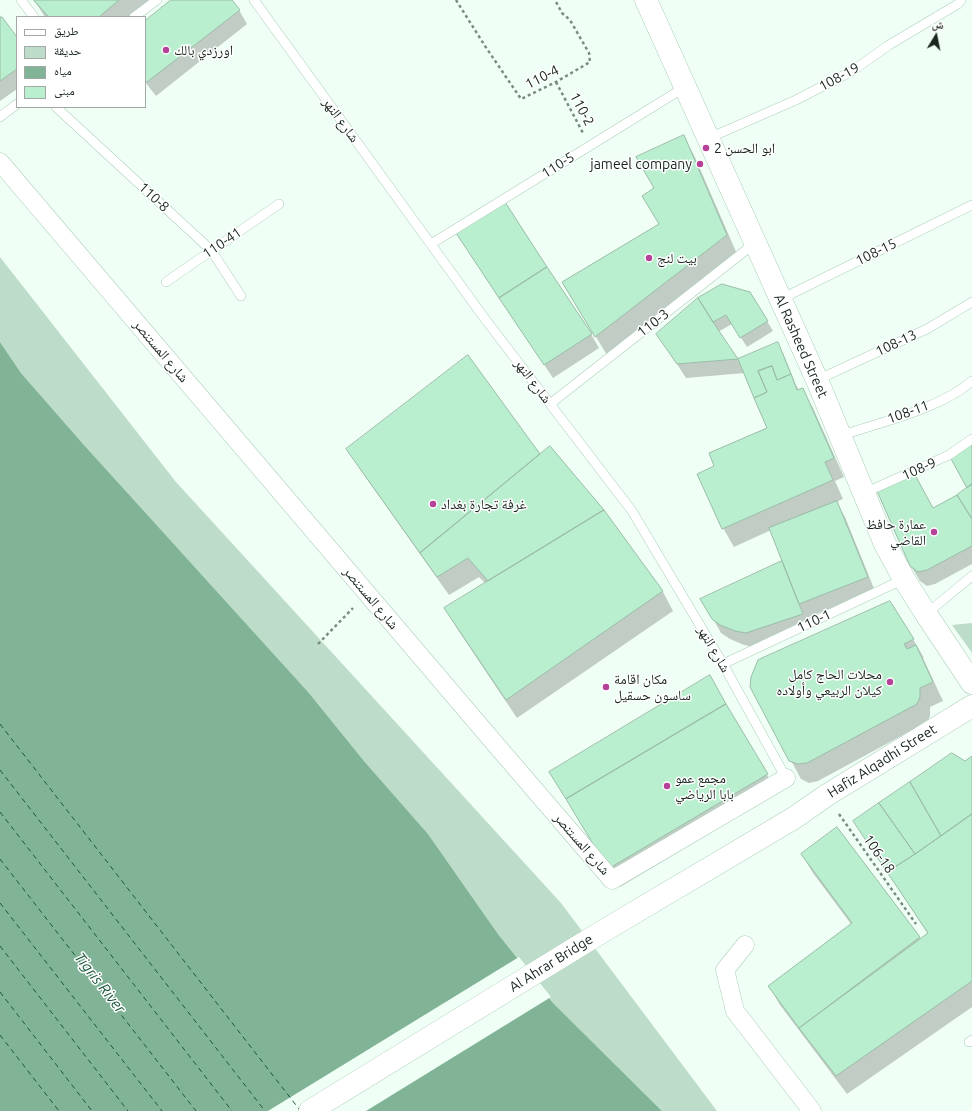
<!DOCTYPE html>
<html>
<head>
<meta charset="utf-8">
<style>
  body { margin:0 }
  #map { position:relative; width:972px; height:1111px; overflow:hidden; background:#f0fff5; font-family:Ubuntu,"Noto Naskh Arabic",sans-serif }
  canvas { display:block }
  .legend { position:absolute; left:16px; top:16px; width:130px; height:92px; box-sizing:border-box; background:#fff; border:1px solid #a2a8a5; margin:0; padding:5px 7px; list-style:none; font-size:12px; color:#17251d }
  .legend li { display:flex; align-items:center; gap:8px; height:20px }
  .legend b { width:20px; border:1px solid #a2a8a5 }
  .north { position:absolute; left:916px; top:16px; width:40px; height:40px; -webkit-text-stroke:3px #fff; paint-order:stroke; rotate:10deg; font-size:11px; font-weight:700; line-height:16px; text-align:center; color:#17251d }
  .north::after { content:''; display:block; margin:auto; width:14px; height:18px; background:#17251d; clip-path:polygon(50% 0,100% 100%,50% 72%,0 100%) }
</style>
</head>
<body>
<div id="map">
<canvas width="972" height="1111"></canvas>
<ul class="legend">
<li><b style="height:5px;background:#fff"></b>طريق</li>
<li><b style="height:11px;background:#bddcc9"></b>حديقة</li>
<li><b style="height:11px;background:#81b497"></b>مياه</li>
<li><b style="height:11px;background:#b9eecf"></b>مبنى</li>
</ul>
<div class="north">ش</div>
</div>
<script>
const ctx = document.querySelector('canvas').getContext('2d');
ctx.lineJoin = 'round';
function paint(path, color) { ctx.fillStyle = color; ctx.fill(path, 'evenodd'); }
function stroke(path, color, width, dash) { ctx.strokeStyle = color; ctx.lineWidth = width; ctx.lineCap = dash ? 'butt' : 'round'; ctx.setLineDash(dash || []); ctx.stroke(path); }
function write(font, color, halo, rows, align = 'center') {
  ctx.font = font + ' Ubuntu,"Noto Naskh Arabic",sans-serif'; ctx.lineWidth = 3; ctx.setLineDash([]); ctx.textBaseline = 'middle'; ctx.strokeStyle = halo; ctx.fillStyle = color; for (const [text, x, y, turn = 0] of rows) {
    ctx.save(); ctx.translate(x, y); ctx.rotate((+turn || 0) * Math.PI / 180); ctx.textAlign = isNaN(turn) ? turn : align; if (halo) ctx.strokeText(text, 0, 0); ctx.fillText(text, 0, 0); ctx.restore();
  }
}
paint(new Path2D(`
  M0,257L176,482L561,903L717,1111H662L553,1003L498,934L428,834L364,761L309,693L84,445L21,373L0,342Z
  M972,623V653L952,625Z`), '#bddcc9');
paint(new Path2D(`
  M0,342L21,373L84,445L309,693L364,761L428,834L498,934L553,1003L662,1111H0Z`), '#81b497');
paint(new Path2D(`
  M519,957L551,997L366,1111H268Z`), '#f0fff5');
paint(new Path2D(`
  M34,0H152L132,17H45Z
  M173,0H230L239,10L247,24L156,96L145,82V22Z
  M0,15L17,39V89L0,101Z
  M683,136L694,155L737,254L607,355L574,301L660,225L655,189Z
  M458,234L591,334L599,348L553,378Z
  M750,293L773,331L747,347L732,324L718,332L738,360L777,344L783,353L796,385L799,390L802,389L813,408L844,477L835,481L843,499L836,502L845,517L875,591L806,618L810,628L754,647L744,645L730,639L721,633L702,599L783,561L771,530L734,547L723,528L716,467L768,428L745,373L686,378L658,335Z
  M468,356L540,455L550,447L603,511L663,592L673,611L517,718L456,627L446,608L486,584L479,577L449,595L359,468L348,449Z
  M972,444V564L935,584L927,586L920,581L911,566L932,509L958,496L968,488Z
  M913,639L924,658H923L943,701L930,707V716L927,722L818,781L809,783L801,779L751,687Z
  M972,757V1007L847,1094L780,1005L769,986L851,924L813,873L802,855L921,939L928,934L854,821L965,762Z
  M767,775L777,793L620,887L576,813Z`), '#0003');
stroke(new Path2D(`
  M0,724L299,1109
  M0,770L265,1111
  M0,812L232,1111
  M0,859L196,1111
  M0,903L162,1111
  M0,946L128,1111
  M0,992L92,1111
  M0,1035L59,1111`), '#1a573a', 1, [5, 4]);
const building = new Path2D(`
  M34,0H119L99,17H49Z
  M171,0H232L240,10L147,82L145,80V21Z
  M2,17L17,37V69L0,81V19Z
  M684,135L727,235L595,337L562,282L659,224L642,196L654,188L636,157Z
  M505,202L547,267L499,298L456,233Z
  M547,267L592,334L544,365L499,298Z
  M722,284L750,292L768,321L740,338L726,315L713,322L698,298Z
  M698,298L713,322L738,359L677,364L656,334Z
  M778,342L791,374L777,380L772,366L758,371L767,392L754,398L738,359Z
  M468,355L540,454L420,553L346,449Z
  M772,366L777,380L791,374L797,390L803,388L834,458L825,462L833,480L722,529L697,474L714,466L709,453L767,428L754,398L767,392L758,371Z
  M972,443V484L967,488L950,457Z
  M550,446L604,510L488,581L468,558L437,577L420,553Z
  M914,473L933,508L957,495L972,519V546L927,570L918,572L910,566L877,491Z
  M972,484V519L957,495Z
  M837,501L868,577L799,604L769,528Z
  M604,510L663,591L506,700L444,608Z
  M782,561L803,614L746,633L735,631L720,625L712,619L700,599Z
  M890,601L914,639L904,644L907,649L916,645L933,682L920,688V697L917,704L807,763L798,764L789,761L750,687L751,677L758,660Z
  M710,675L726,704L566,799L549,772Z
  M726,704L768,774L608,869L566,799Z
  M952,753L965,761L972,756V814L941,836L910,782Z
  M910,782L941,836L915,854L879,803Z
  M879,803L915,854L887,872L853,821Z
  M972,814V981L836,1076L799,1028L928,933L887,872L915,854Z
  M837,827L920,937L799,1028L768,986L852,923L801,854Z`);
paint(building, '#b9eecf');
stroke(building, '#9abda8', 1);
const lane = new Path2D(`
  M21,0L34,17
  M254,0L485,319L632,511L723,664L786,778
  M134,17L157,0
  M56,107L211,250L241,296
  M0,117L17,104
  M709,138L796,100L852,71L889,45L958,4L961,0
  M431,244L685,87
  M166,282L279,204
  M781,299L972,205
  M817,380L927,329L972,302
  M550,404L755,243
  M840,436C881,422 940,409 972,381
  M864,493L949,455L972,439
  M926,614L972,576
  M723,664L904,579
  M969,1042L972,1040`);
const street = new Path2D(`
  M0,162L485,732L612,880L786,778
  M745,945L725,970L735,1011L812,1111`);
const secondary = new Path2D(`
  M646,0L817,380L885,544L904,579L926,614L972,683`);
const primary = new Path2D(`
  M310,1111L605,930L794,818L827,795L972,706`);
stroke(lane, '#abcfba', 10);
stroke(street, '#abcfba', 19);
stroke(secondary, '#abcfba', 23);
stroke(primary, '#abcfba', 23);
stroke(new Path2D(`
  M456,0L485,46L521,99L556,82L590,62L589,53L570,20L562,13L555,0
  M556,82L583,133
  M318,644L353,608
  M839,814L916,924`), '#7c8b82', 2.5, [3, 3]);
stroke(lane, '#fff', 9);
stroke(street, '#fff', 18);
stroke(secondary, '#fff', 22);
stroke(primary, '#fff', 22);
for (const [x, y, r, color] of [
  [166,50,4,"#b64199"],
  [706,148,4,"#b64199"],
  [700,164,4,"#b64199"],
  [649,258,4,"#b64199"],
  [433,504,4,"#b64199"],
  [934,532,4,"#b64199"],
  [890,682,4,"#b64199"],
  [606,687,4,"#b64199"],
  [667,786,4,"#b64199"]
]) { const dot = new Path2D(); dot.arc(x, y, r, 0, 2 * Math.PI); ctx.fillStyle = color; ctx.fill(dot); stroke(dot, '#fff', 1.5); }
write('14px', '#17251d', '#fff', [
  ["اورزدي بالك",174,50],
  ["ابو الحسن 2",714,148],
  ["jameel company",692,164,"right"],
  ["بيت لنج",657,258],
  ["غرفة تجارة بغداد",441,504],
  ["عمارة حافظ",926,524,"right"],
  ["القاضي",926,540,"right"],
  ["محلات الحاج كامل",882,674,"right"],
  ["كيلان الربيعي وأولاده",882,690,"right"],
  ["مكان اقامة",614,679],
  ["ساسون حسقيل",614,695],
  ["مجمع عمو",675,778],
  ["بابا الرياضي",675,794]
], 'left');
write('14px', '#17251d', '#fff', [
  ["110-4",542,77,-27],
  ["108-19",839,77,-29],
  ["110-2",582,109,62],
  ["شارع النهر",341,120,54],
  ["110-5",558,165,-32],
  ["110-8",154,197,43],
  ["110-41",222,243,-34],
  ["108-15",876,252,-26],
  ["110-3",653,323,-38],
  ["108-13",896,343,-25],
  ["Al Rasheed Street",801,346,66],
  ["شارع المستنصر",161,351,50],
  ["شارع النهر",533,381,53],
  ["108-11",908,412,-20],
  ["108-9",919,469,-24],
  ["شارع المستنصر",371,598,50],
  ["110-1",814,621,-25],
  ["شارع النهر",714,649,60],
  ["Hafiz Alqadhi Street",882,761,-32],
  ["شارع المستنصر",582,844,49],
  ["106-18",879,854,55],
  ["Al Ahrar Bridge",551,963,-32]
]);
write('italic 15px', '#1a573a', '#fff', [
  ["Tigris River",100,983,52]
]);
</script>
</body>
</html>
